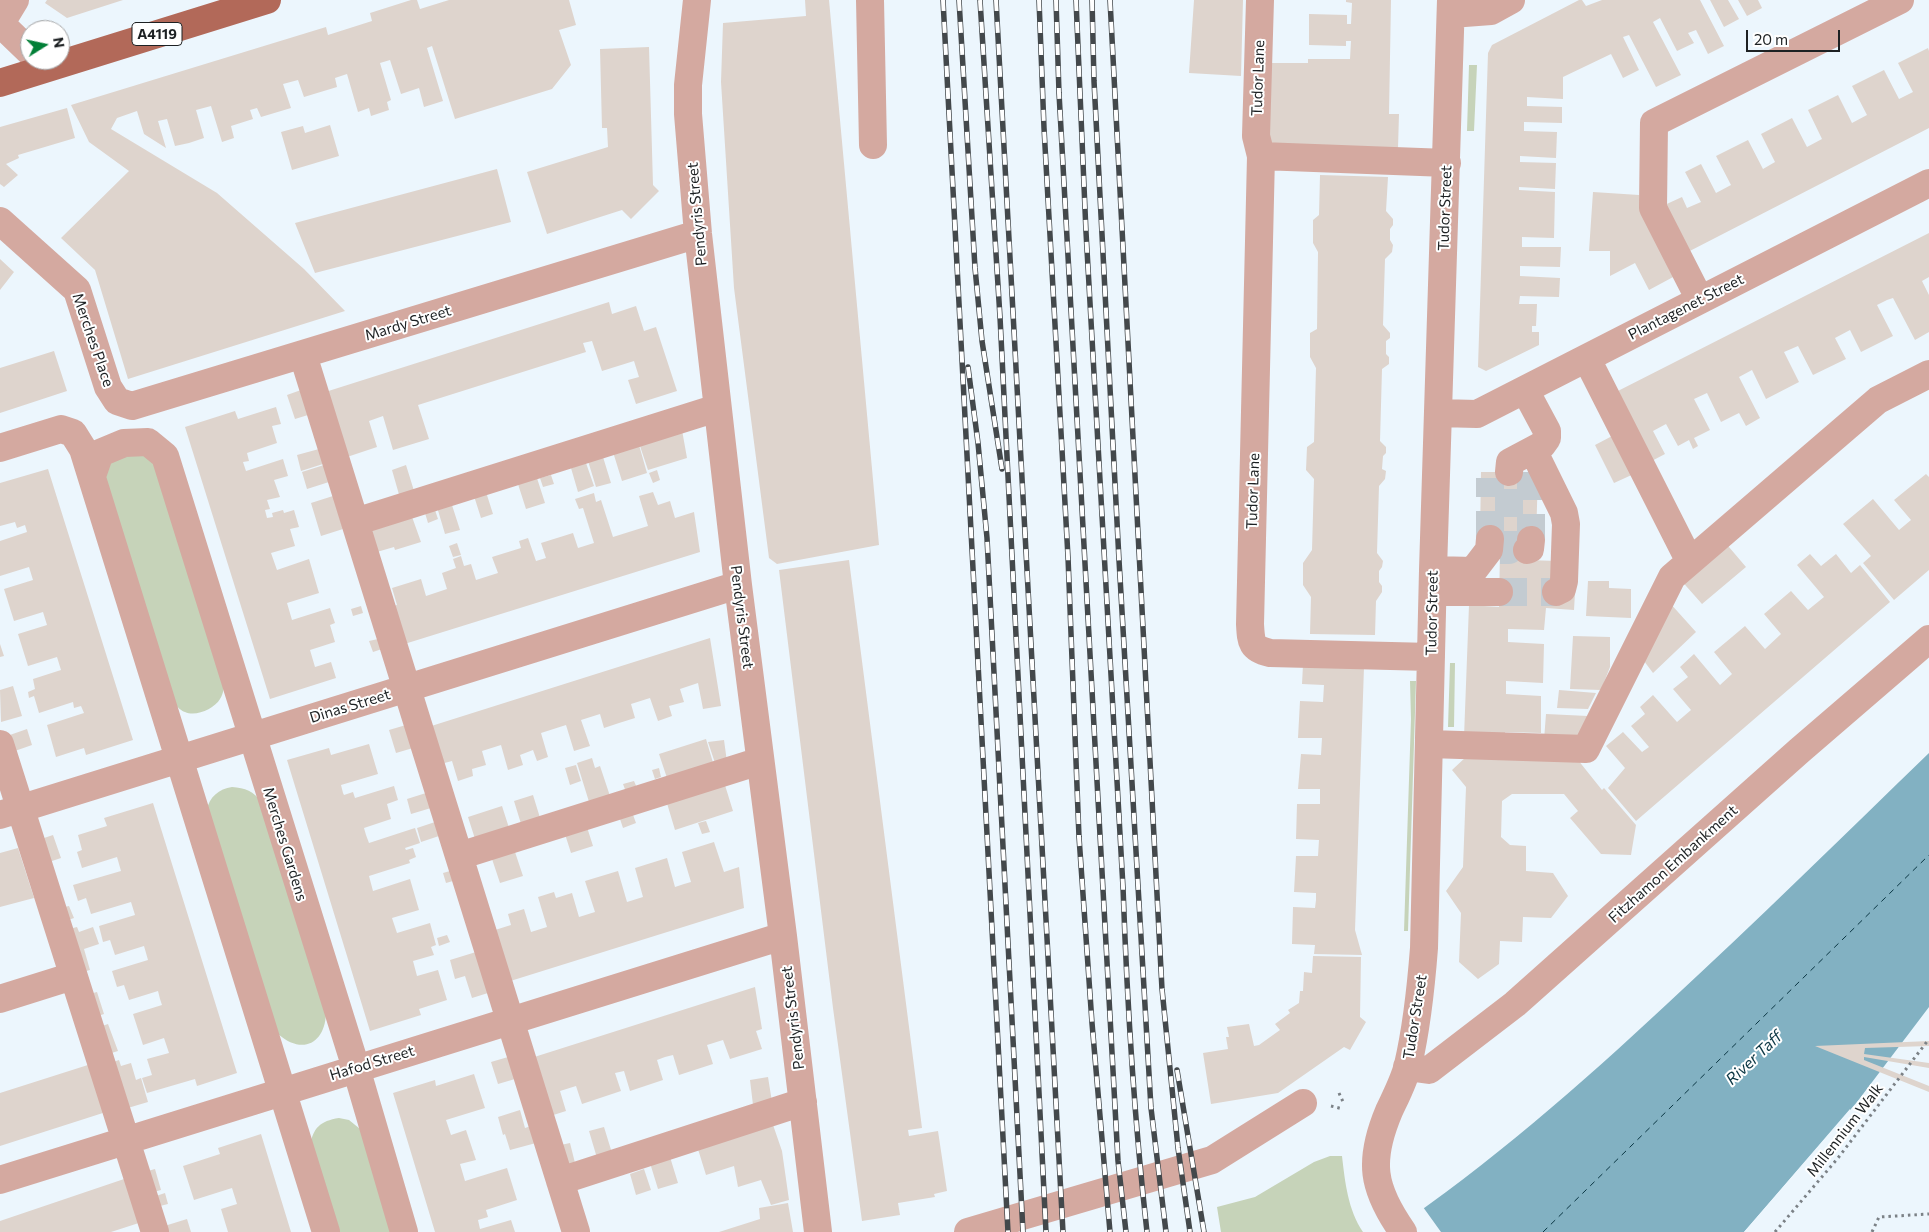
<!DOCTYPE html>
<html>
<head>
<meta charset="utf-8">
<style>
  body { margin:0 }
  #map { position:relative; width:1929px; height:1232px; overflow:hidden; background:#ecf6fd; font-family:Commissioner,sans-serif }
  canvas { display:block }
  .north { position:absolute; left:20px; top:20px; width:50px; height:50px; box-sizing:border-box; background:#fff; border:1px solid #a5a6a7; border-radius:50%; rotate:80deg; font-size:14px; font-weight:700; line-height:20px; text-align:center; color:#1d2123 }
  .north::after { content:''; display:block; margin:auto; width:18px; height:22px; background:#027f37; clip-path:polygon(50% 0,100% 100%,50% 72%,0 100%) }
  .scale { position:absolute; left:1746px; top:30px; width:94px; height:22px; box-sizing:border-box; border:2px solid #1d2123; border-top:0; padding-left:6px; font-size:15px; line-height:18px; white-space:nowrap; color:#1d2123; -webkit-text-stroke:4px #fff; paint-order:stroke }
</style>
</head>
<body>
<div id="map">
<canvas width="1929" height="1232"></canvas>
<div class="north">N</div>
<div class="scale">20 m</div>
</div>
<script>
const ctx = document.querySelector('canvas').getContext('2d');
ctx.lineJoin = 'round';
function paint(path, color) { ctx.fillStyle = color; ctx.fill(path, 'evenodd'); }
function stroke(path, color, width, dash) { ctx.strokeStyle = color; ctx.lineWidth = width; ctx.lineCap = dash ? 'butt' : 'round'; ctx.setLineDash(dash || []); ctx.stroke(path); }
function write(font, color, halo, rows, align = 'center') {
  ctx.font = font + ' Commissioner,sans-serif'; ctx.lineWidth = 4; ctx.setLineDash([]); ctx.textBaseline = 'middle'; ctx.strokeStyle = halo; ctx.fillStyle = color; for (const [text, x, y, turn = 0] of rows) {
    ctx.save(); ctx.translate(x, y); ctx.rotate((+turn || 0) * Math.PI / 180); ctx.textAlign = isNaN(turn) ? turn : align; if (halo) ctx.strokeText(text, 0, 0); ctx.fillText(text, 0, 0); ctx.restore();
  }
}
paint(new Path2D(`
  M1469,65H1477L1474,131H1467Z
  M123,453L143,454L157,466L224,679C224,686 224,693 220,699C214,709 196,717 185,712C181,711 178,707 175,705L103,475L107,466Z
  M1450,663H1455L1454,727H1448Z
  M1410,681H1416L1408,931H1404L1411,719Z
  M232,787C245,788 254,791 261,802L326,1013C325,1044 302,1055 278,1034L207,810C209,797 219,789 232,787Z
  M339,1118L349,1120L365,1133L396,1232H335L310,1146C313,1128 320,1121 339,1118Z
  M1330,1156H1342C1345,1182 1348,1210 1363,1232H1221L1217,1207L1255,1197L1314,1162Z`), '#c6d3b9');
paint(new Path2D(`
  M1929,753V1007L1857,1102L1744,1232H1390C1490,1164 1579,1086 1667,1004C1756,922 1842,837 1929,753Z`), '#82b1c2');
paint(new Path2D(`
  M1850,1109V1112L1761,1217L1748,1232H1744Z
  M1423,1207L1441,1232H1388L1389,1230Z`), '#ecf6fd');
stroke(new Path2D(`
  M1543,1232L1929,855`), '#0a3643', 1, [6, 5]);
paint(new Path2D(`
  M47,0H123L67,18L45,3Z
  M411,0H417L420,9L449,0H569L576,25L559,30L571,65L552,89L455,119L432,46L427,48L443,101L424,107L419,88L401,94L390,60L380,63L391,100L387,102L389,110L371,116L369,108L358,112L347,74L335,78L337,87L304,97L298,80L283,84L291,108L261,117L257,108L250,110L253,119L231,126L234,138L222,142L211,106L196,110L204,138L189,143L175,146L167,119L158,121L166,148L144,134L137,111L117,118L111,129L217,193L304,269L345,311L128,379L95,270L61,238L129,171L89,142L71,105L326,27L328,35L372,21L370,13Z
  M805,0H829L879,545L777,564L769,558L734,288L721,82L723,23L806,16Z
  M1194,0H1243L1241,76L1189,73Z
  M1346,0H1391L1389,114H1399L1398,148L1266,146L1268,63H1308V59H1350L1351,41H1346V46L1309,45V14L1347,15V24H1351L1352,3L1346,2Z
  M1579,0H1582L1586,6L1602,0H1700L1724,46L1708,54L1696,30L1688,33L1694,43L1677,51L1660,18L1653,22L1681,75L1656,87L1629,35L1623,37L1639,70L1623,78L1611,54L1563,77V99L1527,97V106L1562,107V123L1524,122V131L1557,132L1556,158L1520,156V162L1556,163L1555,189L1519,187V190L1555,192L1554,238L1522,237V247H1561L1560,267L1520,266V276L1560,278L1559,297L1520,296L1519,304H1537L1536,326H1532V332H1539V345L1486,371L1478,367L1488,53L1492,45Z
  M1710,0H1728L1739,19L1724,27Z
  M1738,0H1758L1762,8L1747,16Z
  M649,47L653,185L659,191L631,219L622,210L547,234L527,172L608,147L607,128H602L600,49Z
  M1928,48L1929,51V128L1682,255L1658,208L1682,197L1687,208L1701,202L1685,172L1701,164L1716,193L1731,185L1716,156L1748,140L1763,169L1775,162L1761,134L1792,118L1807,147L1822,139L1808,110L1838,95L1852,123L1867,115L1852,86L1884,70L1899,99L1913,92L1898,63Z
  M67,108L75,138L18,155L19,158L6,164L18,175L4,187L0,184V127Z
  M330,125L339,156L292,170L281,132L303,126L305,133Z
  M497,169L511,222L315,273L295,223Z
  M1320,175L1388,177L1386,211L1393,219V225L1390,229V240L1393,245L1392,252L1385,259L1383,325L1390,333V338L1386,341V354L1389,357V364L1382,369L1380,441L1386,447V453L1383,456L1382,469L1386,471L1385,479L1379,486L1377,553L1383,561L1382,567L1379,571V582L1382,586V592L1376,601L1375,635L1310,634L1311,597L1303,585V563L1312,550L1314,479L1306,470L1307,447L1314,442L1316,368L1310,357V333L1317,329L1318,252L1313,243V220L1319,215Z
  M1593,192L1639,195L1642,213L1675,276L1649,290L1635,263L1610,276V251H1589Z
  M1929,233V277L1922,281L1929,295V332L1915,340L1893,298L1887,300L1877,305L1893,336L1861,352L1850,330L1835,338L1846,359L1813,375L1798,346L1784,352L1799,382L1766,399L1752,370L1739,377L1760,418L1746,426L1739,413L1721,422L1707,393L1694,399L1710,430L1694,438L1698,446L1693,449L1689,440L1678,446L1666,424L1653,431L1665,454L1646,464L1610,395Z
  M0,259L14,272L0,290Z
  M609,302L612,314L636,306L644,331L656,327L677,391L636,404L628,380L639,377L634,361L602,371L592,341L583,343L586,352L418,405L429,439L393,450L383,416L369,421L377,447L347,457L319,394Z
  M54,351L67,391L0,413V368Z
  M301,390L308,415L295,419L287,395Z
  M276,407L281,424L272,426L277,443L247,453L249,461L243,462L246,471L283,459L288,476L274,480L280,497L267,500L270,509L265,510L267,518L273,517L272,513L283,510L284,513L294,510L299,527L290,529L295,546L271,553L277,570L309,559L319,593L287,603L292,620L330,608L335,623L330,625L335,642L310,650L315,667L331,662L336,678L270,699L185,427L235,411L238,419Z
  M682,430L687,458L648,470L639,443Z
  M1616,434L1636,473L1614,483L1595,445Z
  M639,445L647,473L622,481L613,452Z
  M319,449L323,464L301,471L297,455Z
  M603,457L611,483L596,487L588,461Z
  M586,463L594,486L578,492L571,468Z
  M324,465L329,482L307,489L302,472Z
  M406,465L415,494L400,498L392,470Z
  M48,469L133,740L86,755L84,748L56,757L47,725L84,713L81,706L74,708L73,702L39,713L34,696L29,698L28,692L35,689L33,679L61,670L57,657L28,666L18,634L47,625L43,612L14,621L4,589L33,580L29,567L0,576V541L27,532L25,525L17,528L15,522L0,526V483Z
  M657,470L660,480L653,483L649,473Z
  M1481,472H1538L1536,540L1527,560L1557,561L1575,593L1574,610L1546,608L1544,630L1508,629V642L1544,644L1543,683L1506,681V694L1541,696V733L1505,732V738L1464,737L1469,605L1499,607L1500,550L1480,538Z
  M1926,474L1929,477V570L1894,600L1863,563L1871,556L1843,524L1873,499L1899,530L1911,520L1894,500Z
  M536,475L545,503L526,509L517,481Z
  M551,475L554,484L543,487L540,478Z
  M486,492L493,514L481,518L474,496Z
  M653,492L658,505L670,501L675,518L694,512L700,552L398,646L386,608L397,605L392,588L421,579L426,596L447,589L442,573L456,568L453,559L461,556L464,566L471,564L476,580L498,573L492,557L521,548L519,541L528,538L536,561L546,558L541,543L573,533L578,548L594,543L583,508L579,509L575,499L594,493L596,502L601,500L613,537L648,526L639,496Z
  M333,496L343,529L321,536L311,503Z
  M451,502L460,530L445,534L437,507Z
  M435,510L438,519L428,523L425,513Z
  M411,514L421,542L395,550L394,547L370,554L366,532Z
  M1723,540L1746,567L1702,604L1679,578Z
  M457,543L461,555L453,557L449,546Z
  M1810,554L1821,566L1836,554L1851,573L1860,565L1890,602L1636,821L1608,788L1625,768L1606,746L1623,732L1642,752L1649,747L1631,726L1645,714L1640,707L1653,695L1677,722L1691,710L1673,689L1688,677L1680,667L1694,654L1720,685L1732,674L1714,652L1732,637L1745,626L1765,649L1781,634L1764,614L1791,591L1808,610L1824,597L1797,565Z
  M849,560L922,1128L908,1130L909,1136L938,1131L947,1191L934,1194L935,1197L898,1203L900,1215L862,1221L833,1008L779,570Z
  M1588,581H1609V588L1631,589V618L1586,616Z
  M1669,602L1696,632L1653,673L1641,657Z
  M361,606L363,613L353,616L351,609Z
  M1573,636L1610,637V667L1601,690L1570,689Z
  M710,638L721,706L703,709L698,683L680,689L684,702L669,706L672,716L658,721L650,698L631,704L635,718L619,723L604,728L600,714L581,720L590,746L574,751L566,725L541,733L548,757L537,761L533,750L520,755L523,765L508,770L501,745L482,751L486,765L472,769L473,776L458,781L452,761L437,765L425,728Z
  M378,639L382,649L373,652L369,641Z
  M0,644L4,656L0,657Z
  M1303,665L1364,667L1355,930L1362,955L1314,954L1315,945L1292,944L1293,907L1315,908L1316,900V893L1294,892L1296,856H1318L1319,840L1296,839L1297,804H1320V789H1298L1301,754L1321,755L1322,738H1298L1300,701L1323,702L1324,685L1302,684Z
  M13,686L22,716L1,722L0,690Z
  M1559,690L1596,693L1588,709L1557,708Z
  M1546,714L1588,716L1575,742L1544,740Z
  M406,725L413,748L396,753L389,730Z
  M27,729L32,745L12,752L7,736Z
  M706,739L714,766L668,781L659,754Z
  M724,740L727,762L716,766L708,742Z
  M369,744L378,774L341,785L343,793L344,795L353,792L355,798L394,786L398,800L387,804L391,819L364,828L366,835L369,843L415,828L420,843L405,848L406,850L413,848L416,857L409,860L410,863L369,876L373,891L410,879L419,910L392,918L397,933L430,923L436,945L431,947L434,955L413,961L417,976L438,970L447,1000L419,1009L421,1015L370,1031L287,760L329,748L331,755Z
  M1467,756L1578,760L1602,790L1604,788L1636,825L1631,855L1601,854L1570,818L1578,811L1564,794H1512L1502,801L1501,837L1510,845L1526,846V871L1553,873L1568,896L1551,918L1523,917L1522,942L1500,941L1499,964L1478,979L1459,962L1461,913L1446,891L1463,867L1466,787L1452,770Z
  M592,758L595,768L600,766L611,799L590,805L577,763Z
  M576,765L581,781L570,785L565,768Z
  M659,768L661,777L655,779L652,770Z
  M634,781L637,788L626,792L623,784Z
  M724,782L733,811L675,830L666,800Z
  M426,793L431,808L411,814L407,799Z
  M533,795L541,821L522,827L514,801Z
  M153,803L237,1073L197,1086L195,1079L147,1093L142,1078L152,1075L147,1059L169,1053L164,1038L143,1045L133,1014L162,1005L160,999L158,991L129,1000L124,985L117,987L112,971L148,960L144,946L115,955L110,940L103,942L99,926L135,915L131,902L91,914L86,898L78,901L73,885L121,871L117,857L82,868L77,852L82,850L78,835L107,826L104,818Z
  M502,806L510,831L476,842L468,817Z
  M632,812L636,823L623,828L619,816Z
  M706,821L710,832L702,834L698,823Z
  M435,822L439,836L421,842L417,828Z
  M586,824L593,846L571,853L564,831Z
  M53,835L61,858L46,863L38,840Z
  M714,842L724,872L739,867L744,908L504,983L495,930L511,925L508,914L524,909L531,932L547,927L538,897L554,892L556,898L572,893L579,917L595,912L585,881L618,871L627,902L643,897L635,868L667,858L675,887L684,884L691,882L682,852Z
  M18,848L34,898L0,907V853Z
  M514,849L523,876L500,883L491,856Z
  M450,871L453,881L446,883L443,873Z
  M69,906L74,918L65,921L60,908Z
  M77,927L79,932L93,927L99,944L84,949L90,970L79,973L69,929Z
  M447,935L450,942L439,946L437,938Z
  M476,952L488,993L472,998L465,976L455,979L450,960Z
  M1313,956L1361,957L1360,1017L1366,1022L1350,1050L1344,1047L1278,1093L1211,1104L1203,1053L1228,1049L1226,1037H1229L1227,1027L1249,1024L1254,1046L1259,1045L1280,1030L1275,1024L1290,1013L1288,1010L1299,1003L1300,991H1303L1304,972L1312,973Z
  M755,987L762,1029L756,1031L762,1049L730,1059L723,1040L707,1045L713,1064L679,1075L673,1055L665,1057L657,1060L663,1080L630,1091L624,1071L615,1073L621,1091L582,1104L576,1086L560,1091L566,1111L547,1117L528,1059Z
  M97,992L104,1014L92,1018L86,995Z
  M108,1024L118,1051L105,1055L96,1028Z
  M1929,1041V1046L1865,1048L1864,1054L1929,1063V1068L1864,1057V1060L1929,1086V1092L1815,1046Z
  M508,1057L515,1079L498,1084L491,1062Z
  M119,1060L121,1066L131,1063L136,1080L141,1078L148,1102L121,1110L107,1064Z
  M91,1064L106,1112L0,1146V1093Z
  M474,1074L485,1108L446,1120L451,1135L466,1130L476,1160L460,1164L465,1181L507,1168L517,1200L486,1210L488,1217L478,1220L480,1229L511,1220L515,1232H435L393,1093L435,1080L436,1086Z
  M768,1077L772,1102L753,1105L750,1080Z
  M520,1110L525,1128L531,1126L536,1143L510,1150L505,1134L503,1135L498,1117Z
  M772,1122L782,1151L789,1200L771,1205L761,1180L738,1187L734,1166L706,1175L697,1146Z
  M604,1127L612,1153L597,1158L589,1131Z
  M261,1134L291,1232H228L221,1209L237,1204L232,1188L194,1200L183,1166L220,1154L218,1148Z
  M570,1143L576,1167L562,1171L556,1146Z
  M670,1157L678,1183L658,1189L650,1163Z
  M155,1169L161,1190L150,1193L144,1172Z
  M644,1169L651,1190L636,1195L630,1174Z
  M130,1177L145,1221L111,1232H0V1221Z
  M165,1193L168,1204L156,1207L153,1197Z
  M788,1203L793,1232H719L760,1219L759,1208Z
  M187,1219L191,1232H159L158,1228Z`), '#ded4cd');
stroke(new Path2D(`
  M1531,472V540
  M1490,539V478
  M1500,550H1509V472
  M1499,592H1556`), '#c3cbd1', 28, [28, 14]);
stroke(new Path2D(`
  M1339,1093L1344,1104
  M1331,1106L1343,1109
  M1775,1232L1838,1158L1929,1039
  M1872,1232L1879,1217L1929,1214`), '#7b8186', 3, [2.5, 4]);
stroke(new Path2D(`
  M697,0L688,85V114L698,234L738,585L783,936L818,1232
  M870,0L873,145
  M1260,0L1256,136L1261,156L1250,624C1251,642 1251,649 1270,653L1431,657
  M1451,14L1491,11L1511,0
  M0,23L30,52
  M1,23L15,0
  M1261,156L1447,163
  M0,221L77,290L108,387L117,401L132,406L698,234
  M1700,300L1653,208L1654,123L1900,0
  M303,355L576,1232
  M1587,359L1689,560
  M1438,413L1477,414L1929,183
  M0,448L61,429L73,433L83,449L326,1232
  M1533,450L1564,513L1566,524L1564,581L1562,589L1556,592
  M1509,472L1510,462L1542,445L1547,438V431L1525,390
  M92,476L100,453L124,443L148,442L165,456L356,1068L404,1232
  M355,522L717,408
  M1527,550L1530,549L1531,540
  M1433,570L1473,571L1489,550L1490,539
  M1433,592H1499
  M0,744L155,1232
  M1429,744L1586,749L1672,577L1878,400L1929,374
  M0,815L738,585
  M459,856L760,761
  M0,999L73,976
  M1407,1067L1429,1070L1515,1004L1799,751L1929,639
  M0,1180L783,936
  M560,1181L803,1102
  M968,1232L1212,1160L1303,1103
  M1403,1232C1372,1188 1368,1161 1389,1111C1396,1096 1404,1081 1408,1065C1417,1026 1421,987 1424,948L1433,570L1451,0`), '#d4a9a0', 28);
stroke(new Path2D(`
  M0,83L267,0`), '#b26959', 28);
const rail = new Path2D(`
  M943,0L1008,1232
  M959,0L975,268L982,341L1002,469
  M980,0L1000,317L1046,1232
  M996,0L1063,1232
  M1039,0L1044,128L1068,557L1079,837L1092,1023L1110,1232
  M1056,0L1059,93L1118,1161L1126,1232
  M1076,0L1086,232L1123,887C1127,1002 1134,1117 1147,1232
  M1092,0L1094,81L1119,560L1151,1108L1166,1232
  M1110,0L1162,989L1178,1148L1190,1232
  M968,367L978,443L987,538L1023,1232
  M1177,1070L1204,1232`);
stroke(rail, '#43484b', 5.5);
stroke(rail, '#fff', 4, [11]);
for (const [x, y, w] of [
  [157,34,50]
]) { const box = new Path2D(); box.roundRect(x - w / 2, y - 11.5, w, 23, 4); ctx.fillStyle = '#fff'; ctx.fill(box); stroke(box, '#1d2123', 1); }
write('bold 14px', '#1d2123', null, [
  ["A4119",157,34]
]);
write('15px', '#1d2123', '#fff', [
  ["Tudor Lane",1258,78,-88],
  ["Tudor Street",1445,208,-88],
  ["Pendyris Street",697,214,-95],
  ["Plantagenet Street",1686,307,-27],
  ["Mardy Street",408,323,-17],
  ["Merches Place",93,340,71],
  ["Tudor Lane",1253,491,-88],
  ["Tudor Street",1432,613,-89],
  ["Pendyris Street",742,617,83],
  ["Dinas Street",350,706,-17],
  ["Merches Gardens",285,844,73],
  ["Fitzhamon Embankment",1673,864,-42],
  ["Tudor Street",1415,1017,-81],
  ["Pendyris Street",793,1018,-97],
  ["Hafod Street",372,1063,-17],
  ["Millennium Walk",1845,1130,-52]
]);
write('italic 16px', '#0a3643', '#fff', [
  ["River Taff",1754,1058,-43]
]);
</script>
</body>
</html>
